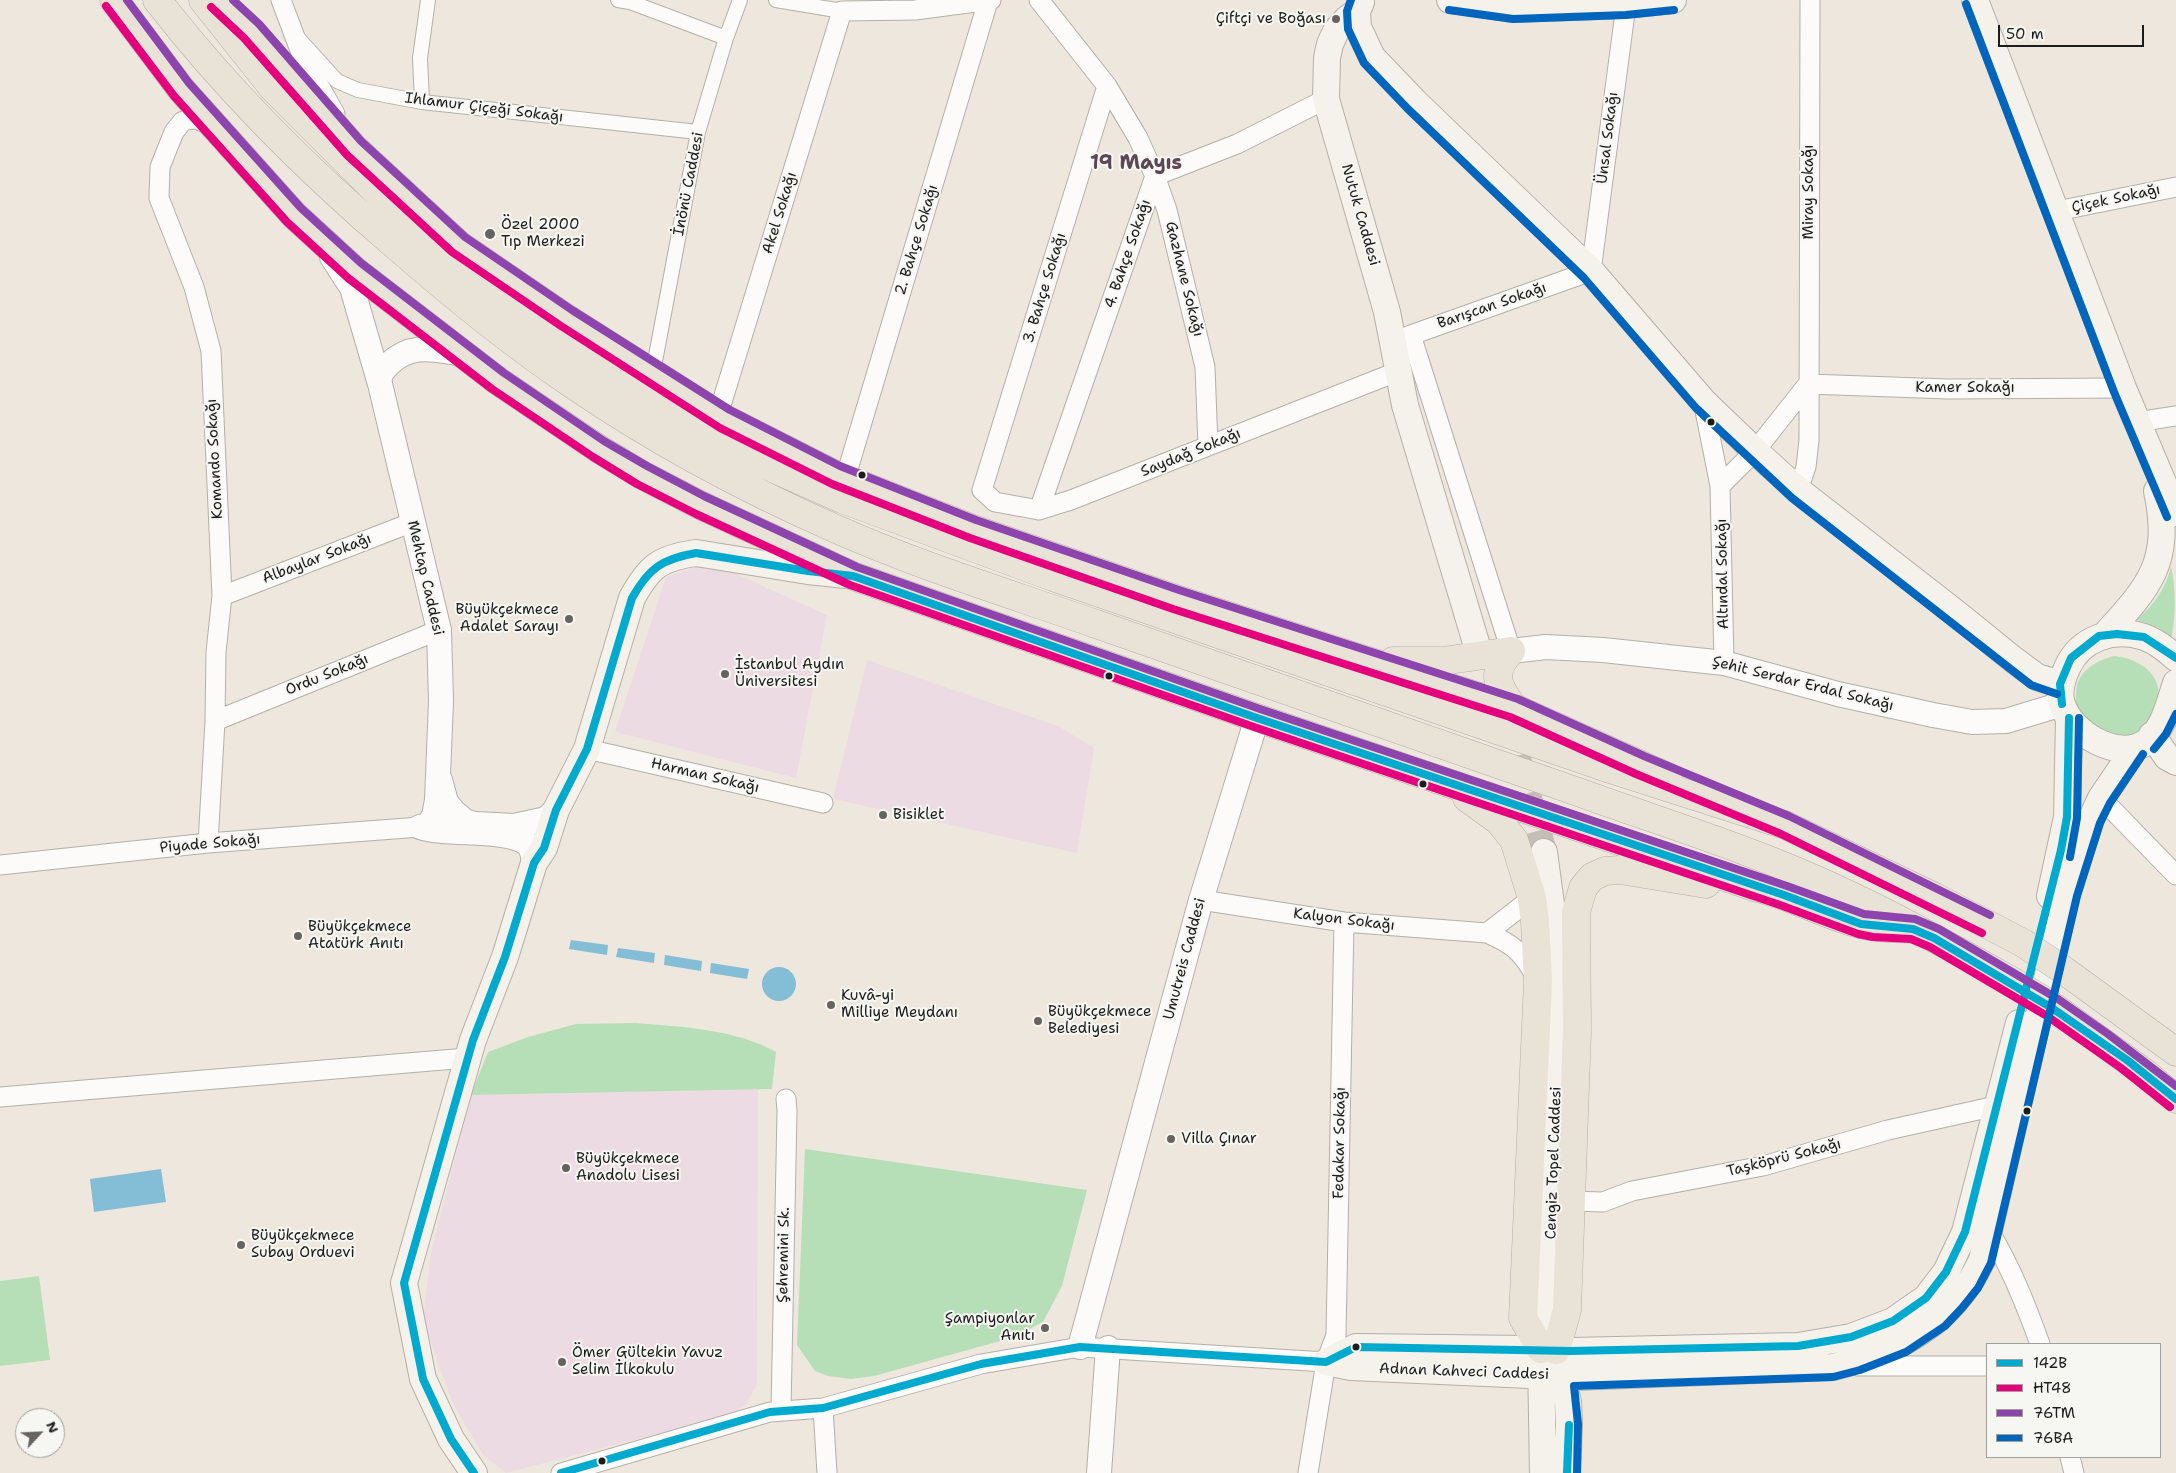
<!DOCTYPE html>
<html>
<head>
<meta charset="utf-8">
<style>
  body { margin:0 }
  #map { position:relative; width:2176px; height:1473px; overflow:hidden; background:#eee7dd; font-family:"Shantell Sans",sans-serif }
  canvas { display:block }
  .legend { position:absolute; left:1986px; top:1343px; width:175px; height:115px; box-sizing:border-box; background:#f6f6f2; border:1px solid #9f9f9c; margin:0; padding:6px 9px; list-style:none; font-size:15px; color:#1c1c1c }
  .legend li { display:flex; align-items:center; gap:10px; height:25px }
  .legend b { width:25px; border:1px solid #9f9f9c }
  .north { position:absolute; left:15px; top:1408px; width:50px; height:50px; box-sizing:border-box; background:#f6f6f2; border:1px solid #9f9f9c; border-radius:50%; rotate:65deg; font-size:14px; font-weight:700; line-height:20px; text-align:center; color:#1c1c1c }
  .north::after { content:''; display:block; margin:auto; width:18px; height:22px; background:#666360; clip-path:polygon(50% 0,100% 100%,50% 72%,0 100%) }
  .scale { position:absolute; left:1998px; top:25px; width:146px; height:22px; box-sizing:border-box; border:2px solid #1c1c1c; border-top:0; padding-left:6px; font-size:15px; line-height:18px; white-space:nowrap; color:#1c1c1c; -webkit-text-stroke:4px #f6f6f2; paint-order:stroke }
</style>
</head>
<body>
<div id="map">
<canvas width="2176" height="1473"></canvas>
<ul class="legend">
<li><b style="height:6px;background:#00a9ce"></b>142B</li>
<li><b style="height:6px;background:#e5007d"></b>HT48</li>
<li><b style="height:6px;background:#8e44ad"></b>76TM</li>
<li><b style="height:6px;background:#0065bd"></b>76BA</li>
</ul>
<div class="north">N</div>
<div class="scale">50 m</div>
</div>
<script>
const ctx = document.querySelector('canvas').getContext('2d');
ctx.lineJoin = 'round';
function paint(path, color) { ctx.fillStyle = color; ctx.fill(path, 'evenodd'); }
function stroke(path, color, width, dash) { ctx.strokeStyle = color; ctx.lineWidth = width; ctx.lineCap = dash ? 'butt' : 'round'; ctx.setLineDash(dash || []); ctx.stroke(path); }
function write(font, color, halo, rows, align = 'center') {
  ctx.font = font + ' "Shantell Sans",sans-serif'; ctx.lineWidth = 4; ctx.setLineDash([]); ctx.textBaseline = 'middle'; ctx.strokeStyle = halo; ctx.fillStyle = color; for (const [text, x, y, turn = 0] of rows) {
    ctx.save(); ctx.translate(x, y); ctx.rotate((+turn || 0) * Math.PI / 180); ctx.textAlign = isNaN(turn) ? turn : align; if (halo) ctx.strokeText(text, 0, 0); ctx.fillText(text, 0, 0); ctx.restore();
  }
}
paint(new Path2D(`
  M710,562L827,615L796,778L615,732L666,577Z
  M867,660L1058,726L1094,748L1077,853L833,799Z
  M758,1089L757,1385L746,1404L733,1414L506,1473L483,1455L453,1404L423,1320L431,1252L471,1095Z`), '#eddbe4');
paint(new Path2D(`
  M2171,567C2176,587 2176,618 2171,639L2159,628L2137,620C2154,604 2165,590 2171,567Z
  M2114,656C2143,659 2167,678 2156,709C2151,721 2151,723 2141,730C2137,733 2132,738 2128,739C2121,741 2108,738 2101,737C2094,728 2081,717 2076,706C2075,703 2076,698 2076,694C2076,672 2095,661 2114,656Z
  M636,1023C683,1027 735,1029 776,1052L772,1089L471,1095L488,1052L528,1037L576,1024Z
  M805,1149L1087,1190L1062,1286L1043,1322L1011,1338L874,1376L851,1379L828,1376L815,1371L797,1345Z
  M39,1276L50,1360L0,1366V1281Z`), '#b7dfb7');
paint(new Path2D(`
  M571,940L608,945L607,955L569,949Z
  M618,948L655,953L654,963L616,957Z
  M665,955L702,961L701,971L664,965Z
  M711,963L749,969L747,979L710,973Z
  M762 984a17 17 0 1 1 34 0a17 17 0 1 1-34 0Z
  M161,1169L166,1202L94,1212L90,1179Z`), '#84bdd6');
stroke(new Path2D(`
  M1507,718L1544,852`), '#c4beb6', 26, [26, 13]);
const pedestrian = new Path2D(`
  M618,0L630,2L726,38
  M776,0L842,11
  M299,39L337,81L358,90L422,102L698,132
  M422,102L420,58L428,0
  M653,372L698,132L726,38L740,0`);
const minor = new Path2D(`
  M281,0L301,53L335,114
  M1039,0L1107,86L1138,138L1155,176L1167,210L1205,367L1208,446
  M1107,86L982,490L995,502L1039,510L1071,500L1399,371
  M2057,211L2176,187
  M1411,335L1511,651
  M1393,343L1411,335L1591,271L1626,5
  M1808,384L1948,389L2123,388
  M1703,401L1720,486L1724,663
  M718,415L842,11L915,10L991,0
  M2137,422L2176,416
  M845,479L988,1
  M1720,486L1755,451L1808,384
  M1798,490L1806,467L1809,440L1810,0
  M1039,510L1155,176L1237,144L1326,99
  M222,596L413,522
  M215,721L439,630
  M587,749L823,803
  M2101,798L2176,875
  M208,843L215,721L216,652L222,596L211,351L194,287L159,198L160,167L174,132L182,122L186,120L196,119L213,126
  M0,865L208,843L420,827
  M1201,900L1344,922L1487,933C1513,944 1522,952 1536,977
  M1487,933L1532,898
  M0,1097L467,1058
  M1571,1201L1603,1202L1632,1191L1763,1166L1888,1130L1996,1106
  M1989,1231C2011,1267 2026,1305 2040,1344
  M1857,1366H1987
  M823,1408L827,1473
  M781,1411L787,1111L786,1099
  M2070,1457L2074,1473
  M561,1473L770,1412L823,1408L981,1364L1080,1347L1326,1362
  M1308,1473L1326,1362L1336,1335L1344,922`);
const tertiary = new Path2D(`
  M332,257L352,288L380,384C379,375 382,371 389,364C413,341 436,351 465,354
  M380,384L439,630L441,701L437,800L434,816L428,825L420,827
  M1511,651L1546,647L1603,650L1724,663L1838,694L1933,715L1972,722L2006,721L2062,704
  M440,780L446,802L454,812L466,822L476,824L514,826L546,819L556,810
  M420,827C446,836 506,828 526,843C532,847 533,856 534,863
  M1080,1347L1201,900L1257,718
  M1099,1473L1108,1348`);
const secondary = new Path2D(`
  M1450,0L1513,9L1626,5L1673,0
  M1975,0L2123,388L2176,513
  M1361,2L1357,12L1347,19L1336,31L1330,44L1327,58L1326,99L1387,312L1405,405L1477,646
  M1357,12L1358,27L1372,57L1415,102L1591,271L1703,401L1755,451L1798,490L1961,617L2014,660L2037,677L2060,684
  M2104,636C2150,586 2172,562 2157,491
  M2176,658C2167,650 2156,641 2144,637C2114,627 2080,638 2067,668C2062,679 2058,692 2062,704C2071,733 2117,761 2145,743C2164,730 2169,704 2176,683
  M2152,735L2167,757L2176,762
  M1544,852L1558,956L1560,1008L1550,1232L1549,1321L1568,1402L1569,1425L1567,1473
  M2050,896L2067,817L2069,718
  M1541,1359L1543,1473
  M1326,1362L1351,1367L1574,1377L1833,1367C1899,1352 1952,1323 1982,1260L2067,893L2091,819L2101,798L2135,748
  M1326,1362L1356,1347L1528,1349L1571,1351L1798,1346L1851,1337L1893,1321L1926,1298L1946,1272L1965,1232L2019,1023
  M474,1473L451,1439L423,1379L404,1283L473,1040L505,957L534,863L544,848L556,810L587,749L632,598C649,567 659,558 696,553L808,571L846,575`);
const primary = new Path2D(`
  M114,0L181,89L294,215L355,271L498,381L599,449L642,475L700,505L853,576L1257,718L1757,888C1794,896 1827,917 1864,925C1880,929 1898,928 1914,929
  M218,0L251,31L354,148L459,245L566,318L725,419L836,475L973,529L1176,599L1514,708L1668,777
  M1511,651C1490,673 1497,686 1514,708
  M1393,661H1443L1511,651
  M1467,798L1499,821L1514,840L1532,898L1535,922L1538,981L1523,1318L1541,1349
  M1556,1350L1567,1310L1577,1031L1576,912L1583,888L1592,877L1605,871L1620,870L1706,884`);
const trunk = new Path2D(`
  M157,0C227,90 308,171 395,245C451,294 510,342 572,384C654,440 743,488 834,528C919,566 1008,593 1096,624C1257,681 1419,736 1581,793C1658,821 1737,845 1812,878C1879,907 1947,945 2012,981
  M203,0L273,88L417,232L492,295L579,359L718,444L842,499L1053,577L1610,769L1785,825L1935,897L2023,943
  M2062,969L2176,1052
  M2048,1003L2145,1073L2176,1099`);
stroke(pedestrian, '#b3afa9', 16);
stroke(minor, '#b3afa9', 21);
stroke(tertiary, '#b3afa9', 26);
stroke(secondary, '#b3afa9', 28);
stroke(primary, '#b3afa9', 29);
stroke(trunk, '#b3afa9', 29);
stroke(pedestrian, '#fcfbfa', 14);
stroke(minor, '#fcfbfa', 19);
stroke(tertiary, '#fcfbfa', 24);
stroke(secondary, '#f5f1eb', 26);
stroke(primary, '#e9e2d6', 28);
stroke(trunk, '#e9e2d6', 28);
const trunkBridge = new Path2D(`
  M2023,943L2062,969
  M2012,981L2048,1003`);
stroke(trunkBridge, '#b3afa9', 29, []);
stroke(trunkBridge, '#e9e2d6', 28);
stroke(new Path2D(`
  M2062,704L2060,684L2071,658L2099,636L2117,634L2144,637L2176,658
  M474,1473L451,1439L423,1379L404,1283L473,1040L505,957L534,863L544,848L556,810L587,749L632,598C649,568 662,559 696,553L808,571L853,576L1257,718L1784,895L1861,924L1913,929L1934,938L2052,1008L2127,1060L2176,1099
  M561,1473L770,1412L823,1408L981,1364L1080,1347L1326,1362L1356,1347L1571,1351L1798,1346L1851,1337L1893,1321L1926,1298L1946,1272L1965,1232L2061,850L2067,817L2069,718
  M1567,1473L1569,1425`), '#00a9ce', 8);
stroke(new Path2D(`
  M106,6L174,96L287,222L348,278L492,389L593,457L637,484L696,514L850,585L1254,727L1780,905L1858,934L1873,937L1911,939L1930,947L2047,1016L2121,1068L2170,1107
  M211,7L244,38L347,155L452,252L561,326L720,428L832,484L970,538L1173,609L1510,717L1636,774L1781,834L1982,933`), '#e5007d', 8);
stroke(new Path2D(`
  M127,0L189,83L301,208L361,263L504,373L604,441L647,466L704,496L857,567L1260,709L1787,886L1864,914L1915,919L1939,929L2058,999L2108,1034L2176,1086
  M233,0L259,24L361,141L465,237L572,310L730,410L840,466L976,520L1179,590L1518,699L1644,756L1789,816L1990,915`), '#8e44ad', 8);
stroke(new Path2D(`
  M1351,0L1347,11L1348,29L1364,63L1408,109L1584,278L1696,408L1792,498L2031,685L2057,694
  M1966,4L2114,392L2167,517
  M1449,10L1513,19L1626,15L1674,10
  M2154,749L2166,734L2176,714
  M2070,857L2077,818L2079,718
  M1577,1473L1578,1424L1574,1386L1833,1377L1860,1370L1906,1352L1945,1326L1962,1308L1978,1288L1991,1263L2077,896L2100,823L2110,803L2143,754`), '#0065bd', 8);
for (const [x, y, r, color] of [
  [1336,19,5,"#666360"],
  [490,234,6,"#666360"],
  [1711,422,4.5,"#1c1c1c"],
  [862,475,4.5,"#1c1c1c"],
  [569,619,5,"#666360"],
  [725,674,5,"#666360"],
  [1109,676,4.5,"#1c1c1c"],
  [1423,784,4.5,"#1c1c1c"],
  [883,815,5,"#666360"],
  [298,936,5,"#666360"],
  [831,1005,5,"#666360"],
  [1038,1021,5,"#666360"],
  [2027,1111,4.5,"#1c1c1c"],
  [1171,1139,5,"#666360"],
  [566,1168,5,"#666360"],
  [241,1245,5,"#666360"],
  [1045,1328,5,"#666360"],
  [1356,1347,4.5,"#1c1c1c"],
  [562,1362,5,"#666360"],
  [602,1461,4.5,"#1c1c1c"]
]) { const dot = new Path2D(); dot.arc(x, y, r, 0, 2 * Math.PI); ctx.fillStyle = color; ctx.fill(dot); stroke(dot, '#f6f6f2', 2); }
write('15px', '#1c1c1c', '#f6f6f2', [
  ["Çiftçi ve Boğası",1326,19,"right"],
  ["Özel 2000",501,225],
  ["Tıp Merkezi",501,242],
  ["Büyükçekmece",559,610,"right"],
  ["Adalet Sarayı",559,627,"right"],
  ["İstanbul Aydın",735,665],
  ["Üniversitesi",735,682],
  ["Bisiklet",893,815],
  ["Büyükçekmece",308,927],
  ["Atatürk Anıtı",308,944],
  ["Kuvâ-yi",841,996],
  ["Milliye Meydanı",841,1013],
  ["Büyükçekmece",1048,1012],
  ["Belediyesi",1048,1029],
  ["Villa Çınar",1181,1139],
  ["Büyükçekmece",576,1159],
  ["Anadolu Lisesi",576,1176],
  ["Büyükçekmece",251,1236],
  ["Subay Orduevi",251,1253],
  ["Şampiyonlar",1035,1319,"right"],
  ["Anıtı",1035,1336,"right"],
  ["Ömer Gültekin Yavuz",572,1353],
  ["Selim İlkokulu",572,1370]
], 'left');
write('15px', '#1c1c1c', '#f6f6f2', [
  ["Ihlamur Çiçeği Sokağı",484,108,7],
  ["Ünsal Sokağı",1608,138,-83],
  ["İnönü Caddesi",689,184,-79],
  ["Miray Sokağı",1809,192,-90],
  ["Çiçek Sokağı",2116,199,-12],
  ["Akel Sokağı",780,213,-73],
  ["Nutuk Caddesi",1360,215,74],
  ["2. Bahçe Sokağı",917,240,-73],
  ["4. Bahçe Sokağı",1128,254,-71],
  ["Gazhane Sokağı",1184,279,76],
  ["3. Bahçe Sokağı",1045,288,-73],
  ["Barışcan Sokağı",1492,306,-19],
  ["Kamer Sokağı",1965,388],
  ["Saydağ Sokağı",1191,453,-22],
  ["Komando Sokağı",215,459,-93],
  ["Albaylar Sokağı",317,559,-21],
  ["Altındal Sokağı",1723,574,-91],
  ["Mehtap Caddesi",425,578,77],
  ["Ordu Sokağı",327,675,-22],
  ["Şehit Serdar Erdal Sokağı",1803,684,14],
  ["Harman Sokağı",705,776,13],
  ["Piyade Sokağı",210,844,-5],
  ["Kalyon Sokağı",1344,920,7],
  ["Umutreis Caddesi",1185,959,-75],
  ["Fedakar Sokağı",1340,1143,-89],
  ["Taşköprü Sokağı",1784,1158,-14],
  ["Cengiz Topel Caddesi",1554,1163,-88],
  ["Şehremini Sk.",784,1255,-89],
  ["Adnan Kahveci Caddesi",1464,1372,2]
]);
write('bold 20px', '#5c4755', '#f6f6f2', [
  ["19 Mayıs",1136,164]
]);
</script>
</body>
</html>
